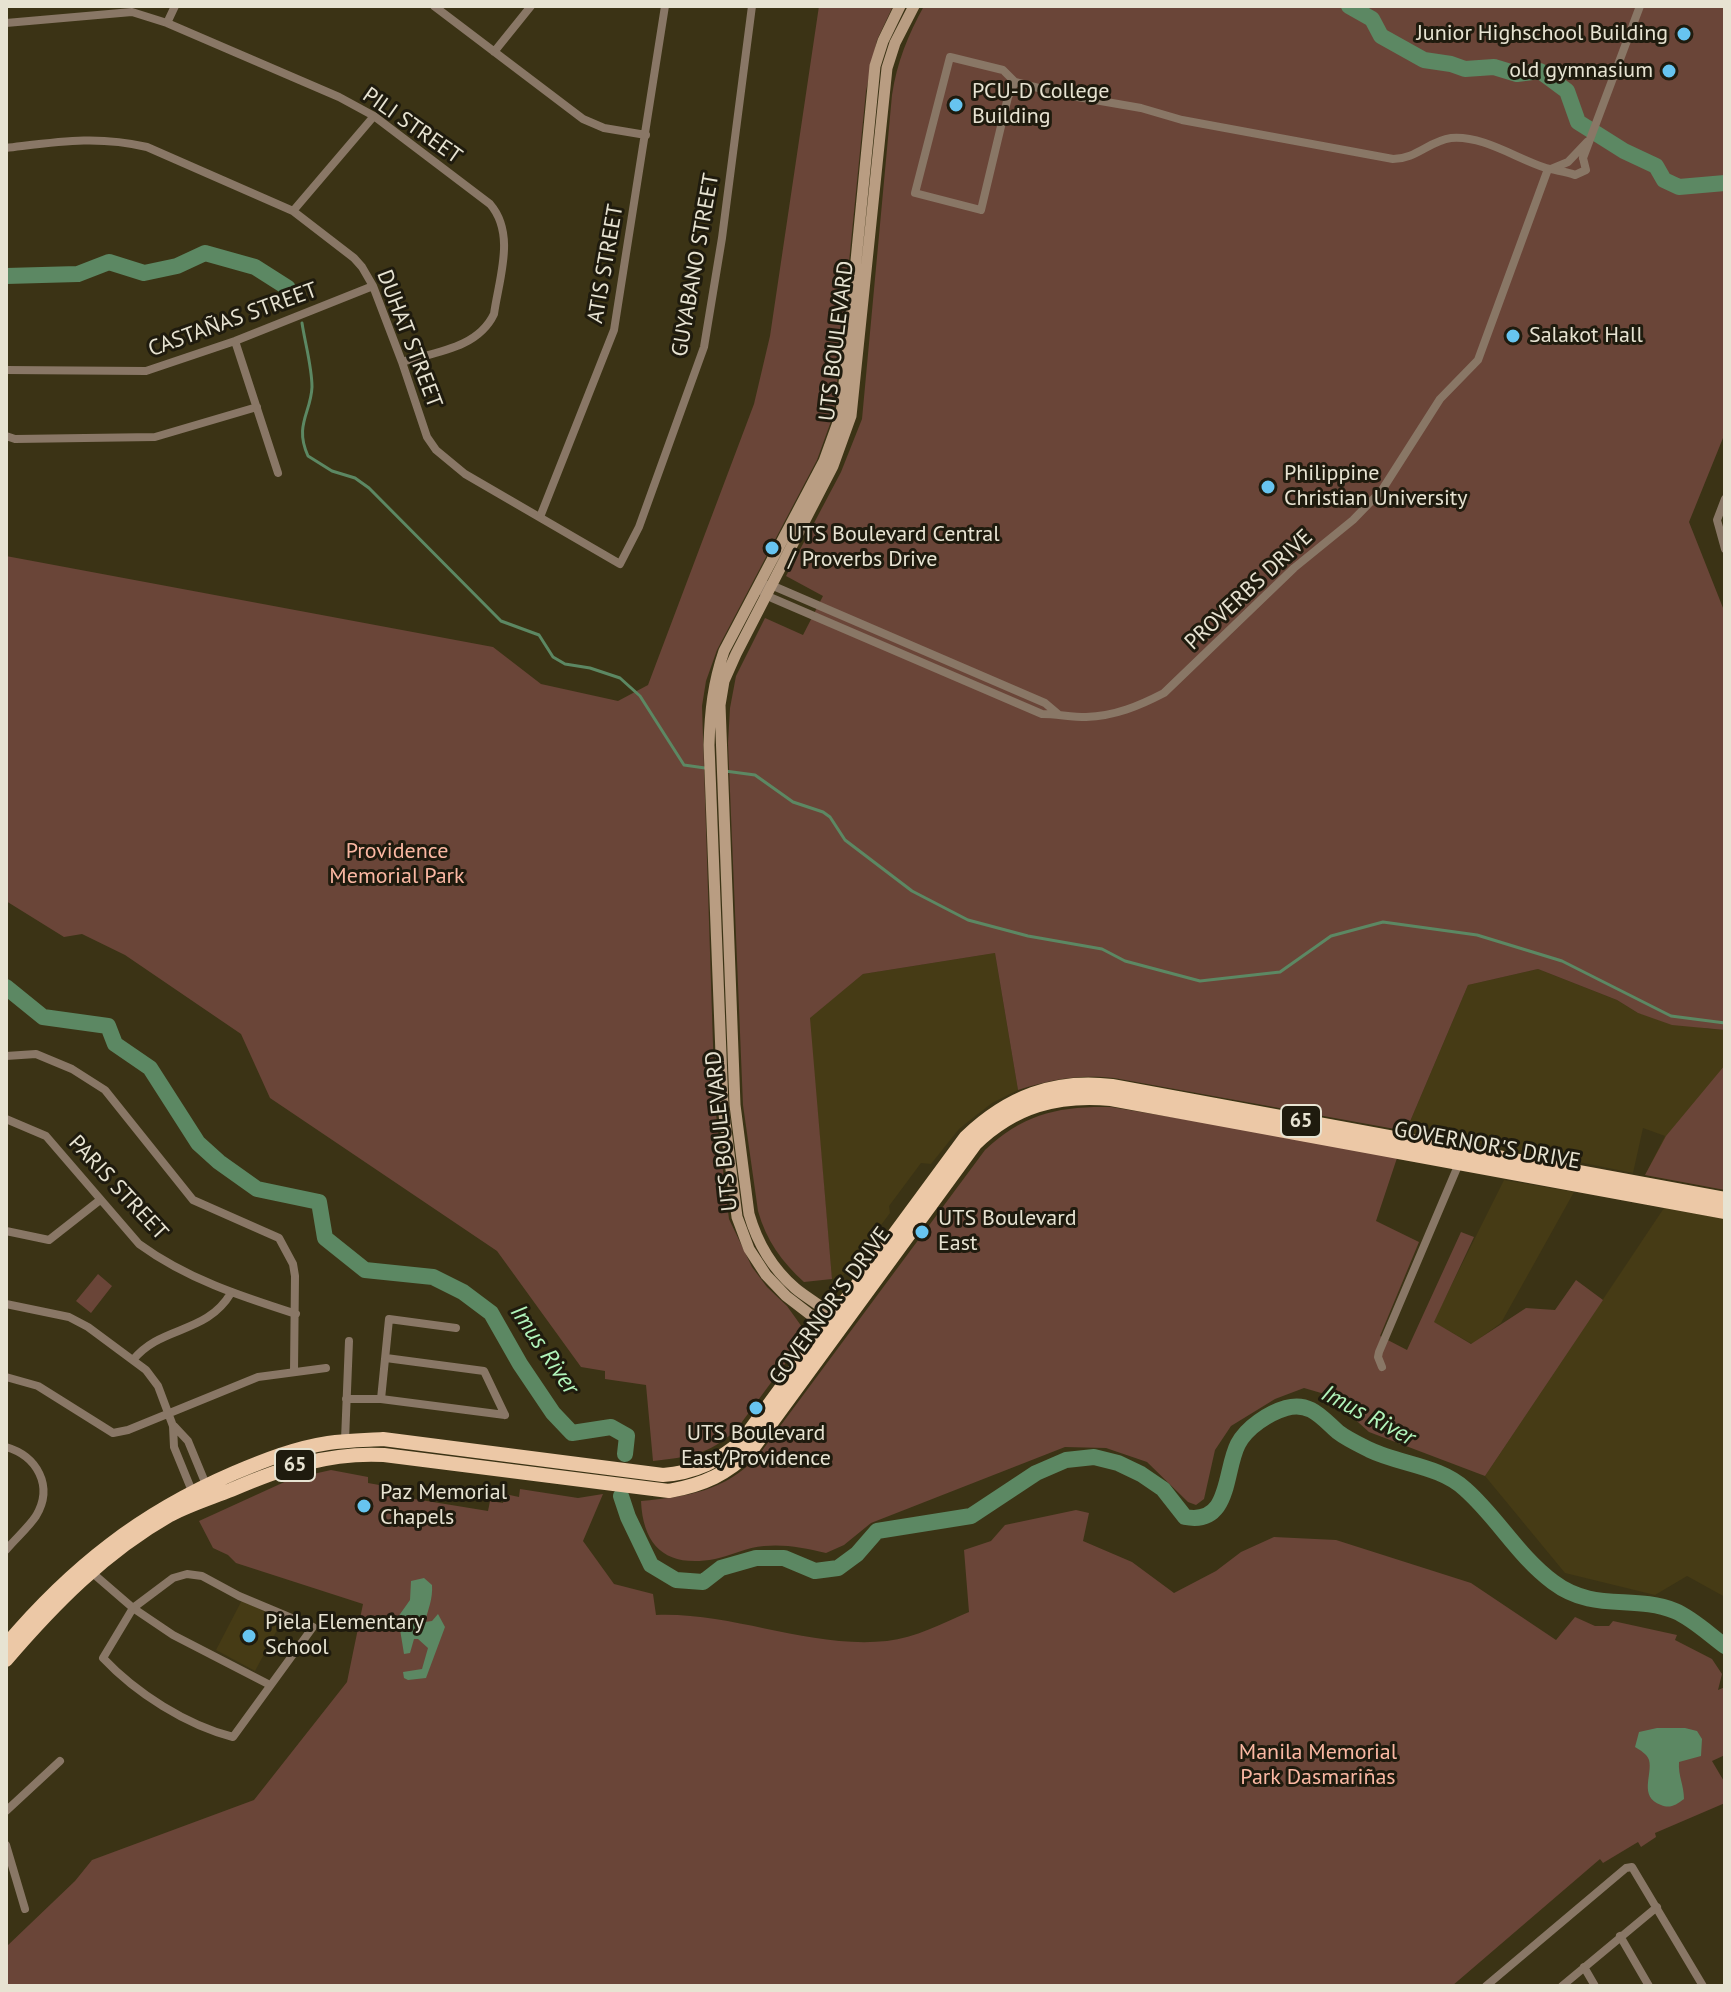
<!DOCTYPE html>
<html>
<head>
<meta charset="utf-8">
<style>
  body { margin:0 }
  #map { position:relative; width:1731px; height:1992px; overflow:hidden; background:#3b3315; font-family:"PT Sans",sans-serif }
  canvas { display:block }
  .frame { position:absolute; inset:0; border:8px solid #e7e3d2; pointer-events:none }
</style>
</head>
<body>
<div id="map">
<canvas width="1731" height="1992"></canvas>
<div class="frame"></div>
</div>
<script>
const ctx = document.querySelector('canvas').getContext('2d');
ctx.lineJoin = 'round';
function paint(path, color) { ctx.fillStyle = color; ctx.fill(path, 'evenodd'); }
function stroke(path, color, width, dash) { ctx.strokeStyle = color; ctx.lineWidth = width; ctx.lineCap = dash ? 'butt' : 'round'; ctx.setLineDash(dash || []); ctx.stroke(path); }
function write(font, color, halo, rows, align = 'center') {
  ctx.font = font + ' "PT Sans",sans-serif'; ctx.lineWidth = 6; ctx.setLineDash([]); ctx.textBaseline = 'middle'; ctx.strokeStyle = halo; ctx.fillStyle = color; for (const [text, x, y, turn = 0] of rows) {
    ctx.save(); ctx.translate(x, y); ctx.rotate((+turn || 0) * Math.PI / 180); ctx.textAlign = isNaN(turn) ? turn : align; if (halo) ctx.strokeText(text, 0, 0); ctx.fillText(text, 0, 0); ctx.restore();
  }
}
paint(new Path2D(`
  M995,953L1018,1090L992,1103L974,1117L959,1129L931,1164L921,1163L889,1206L890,1213L841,1278L832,1279L809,1018L863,974Z
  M1538,969L1617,1000L1638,1013L1708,1029L1725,1030V1190L1645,1175L1665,1136L1643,1128L1633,1173L1504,1147L1406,1131L1468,985Z
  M1504,1180L1574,1192L1501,1323L1472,1344L1433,1322Z
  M1664,1208L1725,1219V1597L1687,1576L1655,1595L1565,1573L1485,1476Z
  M242,1600L282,1621L255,1671L216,1650Z`), '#463b15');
paint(new Path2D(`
  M819,6H893L877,40L866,91L834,413L817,460L717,650L706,681L702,706L715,1106L729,1219L752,1267L767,1287L787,1306L807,1334L736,1430C709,1455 688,1457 653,1461L646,1385L605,1379V1371L581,1367L497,1251L270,1098L241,1034L125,955L82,934L64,937L6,901V556L493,647L541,684L618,701L648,685L754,404L770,336Z
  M924,6H1725V433L1689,522L1725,613V1030L1672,1025L1638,1013L1617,1000L1538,969L1468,985L1406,1131L1114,1078C1079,1074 1052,1079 1018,1090L995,953L863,974L810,1018L832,1279L804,1282C782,1262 766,1240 758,1211L743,1105L728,743L730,708L736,676L765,618L803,635L823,596L786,576L841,472L862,419L892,95C897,62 908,35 924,6Z
  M1725,1065V1190L1645,1175L1666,1136Z
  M1111,1107L1398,1155L1376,1221L1419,1242L1380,1336L1407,1350L1461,1232L1474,1237L1434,1322L1471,1344L1526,1308L1555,1310L1576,1280L1603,1300L1485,1476L1369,1432L1328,1395L1304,1388L1275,1399L1231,1426L1215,1450L1204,1499L1196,1505L1188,1502L1147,1462L1106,1448L1065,1447L871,1523L844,1545L826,1553C804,1548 786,1544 764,1546C747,1547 731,1556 715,1559C668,1568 643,1548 641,1501C687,1497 725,1491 758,1456L985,1150C1023,1114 1058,1106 1111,1107Z
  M98,1274L112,1286L91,1313L76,1301Z
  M331,1470L368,1477V1483L385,1486L384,1494L488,1511L490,1501L503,1503L505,1494L519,1497L520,1489L578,1498L603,1494L583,1541L614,1584L653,1594L656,1615C734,1612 809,1649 887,1641C915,1638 943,1623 969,1612L964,1550L991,1541L1005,1525L1076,1510L1089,1513L1083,1541L1132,1562L1174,1593L1216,1571L1241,1552L1274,1537L1336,1540L1471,1583L1556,1640L1575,1617L1595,1626H1609L1613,1621L1677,1635L1675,1640L1712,1659L1722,1674L1718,1690L1725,1687V1755L1712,1761L1725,1783V1803L1655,1833L1656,1837L1641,1847L1638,1842L1603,1863L1600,1859L1452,1986H6V1947L75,1881L92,1860L254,1800L347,1682L363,1604L236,1563L228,1555L213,1548L199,1521L291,1479Z`), '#6a4538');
paint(new Path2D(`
  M424,1578L432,1585C433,1599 428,1609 425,1622L432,1621L438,1614L445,1627L426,1678L408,1680L404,1678L403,1672L422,1669L428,1648L418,1639H414L410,1653L404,1654L398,1617L410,1600L411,1581Z
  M1657,1728H1685L1697,1731L1702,1739L1701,1756L1679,1762C1678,1776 1684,1785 1684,1799C1676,1805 1670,1809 1661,1805C1638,1797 1653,1774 1649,1760C1647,1754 1640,1750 1635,1747L1639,1732Z`), '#5c8863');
stroke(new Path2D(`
  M302,323C305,343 312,367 312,387C311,413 294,425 308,456L332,471L355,478L369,488L501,621L539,635L553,657L565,664L590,668L620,678L640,696L684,765L705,768
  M725,771L755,775L793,802L823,812L830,817L845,840L912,891L968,920L1028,936L1102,949L1125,961L1200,981L1280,972L1331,936L1383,922L1477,935L1562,961L1671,1016L1725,1023`), '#5c8863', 3);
stroke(new Path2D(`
  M1349,6L1372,19L1381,36L1424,60L1451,64L1465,69L1494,67L1517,74L1540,71L1567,91L1578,122L1624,151L1656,166L1664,180L1679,187L1725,183
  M6,276L78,274L109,262L144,273L177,266L205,253L255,267L288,288
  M6,987L43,1017L108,1026L115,1044L150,1068L198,1143L219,1162L257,1189L319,1202L325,1238L365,1270L433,1277L463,1292L491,1313L520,1364L553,1413L572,1433L611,1427L627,1436L625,1454
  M621,1496L628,1517L651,1565L676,1580L703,1582L721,1568L756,1558H784L815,1571L838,1568L857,1554L877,1531L971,1516L1036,1473L1066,1460L1094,1457L1118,1463L1141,1474L1163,1489L1185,1517C1231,1526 1224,1471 1238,1444C1247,1427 1269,1413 1286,1408C1310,1401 1322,1418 1338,1432C1347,1439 1360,1445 1370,1450C1399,1464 1441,1466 1465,1489C1497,1517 1518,1556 1553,1582C1594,1613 1633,1594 1675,1611C1692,1618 1710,1635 1725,1646`), '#5c8863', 16);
stroke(new Path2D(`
  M434,6L583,119L604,128L646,135
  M6,23L132,12L167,23L339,97L374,116L490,204C516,234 499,278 494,314C478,348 436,352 402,362
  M167,23L175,6
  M494,52L531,6
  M1015,82L1008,97L981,210L915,193L950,57L1003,70L1015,82L1066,95L1141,108L1182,120L1393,159C1416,159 1429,141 1451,138C1483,135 1517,159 1546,168C1556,171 1566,171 1575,175L1586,170L1583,158
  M6,148C57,142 96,135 147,147L293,211L354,258L362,267L373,286L402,362L427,437L436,450L465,474L620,564L639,527L704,347L722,238L752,6
  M1583,158L1640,6
  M1551,169L1568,162L1587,142
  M293,211L374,116
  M235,341L278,473
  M6,370L146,371L235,341L373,286
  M6,436L15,439L155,437L257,407
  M1725,499L1717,520L1725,549
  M540,517L614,330L665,6
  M766,585H771L1045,703L1058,714
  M763,592L772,598L1042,714C1056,714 1071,717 1086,717C1115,716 1139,706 1164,693L1294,568L1353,520L1382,490L1440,399L1478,360L1548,169
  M6,1056L36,1054L72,1069L105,1090L193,1200L279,1238L293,1264L295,1276L294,1371
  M6,1119L46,1136L139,1244C187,1279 240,1296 296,1314
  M6,1231L49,1240L100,1200
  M6,1304L69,1317L88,1327L146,1370L158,1386L173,1426L174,1447L194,1496
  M386,1358L484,1371L505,1415
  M133,1360C161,1325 206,1335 231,1293
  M1382,1367L1378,1357L1379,1352L1460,1161
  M6,1377L38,1386L113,1433L128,1430L258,1377L326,1368
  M346,1399H381L505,1415
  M381,1399L389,1319L456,1328
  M174,1426L188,1441L207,1487
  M345,1440L349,1341
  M6,1447C37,1456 54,1486 36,1516C28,1528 15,1539 6,1550
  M89,1570L133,1608L173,1635L270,1685
  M187,1574L202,1576L239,1596L313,1627L233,1737C186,1725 136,1693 103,1658L133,1608L173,1578Z
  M6,1811L60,1761
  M6,1845L25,1909
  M1620,1936L1649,1986
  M1584,1967L1595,1986
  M1486,1986L1626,1868L1632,1867L1703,1986
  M1562,1986L1657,1907`), '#897766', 8);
stroke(new Path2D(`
  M837,1324C828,1308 809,1300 795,1288C772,1268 757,1242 749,1214L735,1105L720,705L724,681L736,654L833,466L851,416L887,68L895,43L914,6
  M832,1327L825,1326L786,1296L766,1275L749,1249L737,1217L723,1106L709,745C710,711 713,683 724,651L824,461L841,414L875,66L883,41L900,6`), '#b99d82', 11);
stroke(new Path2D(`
  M6,1645C72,1567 141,1513 234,1473C265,1460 295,1448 328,1443C346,1440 365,1440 383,1439L663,1475C693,1473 721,1460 743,1440L966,1137C1008,1097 1054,1079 1112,1086L1725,1199
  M6,1660C54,1604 105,1552 170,1515C189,1505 211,1498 231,1490C282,1468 329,1452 384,1455L669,1491C703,1485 728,1474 752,1449L975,1144C1014,1106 1058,1094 1111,1099L1725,1212`), '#ecc8a6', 14);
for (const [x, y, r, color] of [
  [1684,34,8,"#67c4f0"],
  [1669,71,8,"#67c4f0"],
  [956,105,8,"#67c4f0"],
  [1513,336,8,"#67c4f0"],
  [1268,487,8,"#67c4f0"],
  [772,548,8,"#67c4f0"],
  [922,1232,8,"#67c4f0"],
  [756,1408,8,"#67c4f0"],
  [364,1506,8,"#67c4f0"],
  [249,1636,8,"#67c4f0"]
]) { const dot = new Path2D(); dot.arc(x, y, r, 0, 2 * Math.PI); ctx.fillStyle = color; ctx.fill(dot); stroke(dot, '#1f1b0e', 3); }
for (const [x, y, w] of [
  [1301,1121,40],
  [295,1465,40]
]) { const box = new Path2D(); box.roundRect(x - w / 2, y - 16, w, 32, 6); ctx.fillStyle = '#1f1b0e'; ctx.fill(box); stroke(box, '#e7e3d2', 2); }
write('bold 20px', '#e7e3d2', null, [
  ["65",1301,1121],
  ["65",295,1465]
]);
write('22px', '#e7e3d2', '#1f1b0e', [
  ["Junior Highschool Building",1668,34,"right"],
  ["old gymnasium",1653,71,"right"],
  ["PCU-D College",972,92],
  ["Building",972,117],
  ["Salakot Hall",1529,336],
  ["Philippine",1284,474],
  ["Christian University",1284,499],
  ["UTS Boulevard Central",788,535],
  ["/ Proverbs Drive",788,560],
  ["UTS Boulevard",938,1219],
  ["East",938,1244],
  ["UTS Boulevard",756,1434,"center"],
  ["East/Providence",756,1459,"center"],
  ["Paz Memorial",380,1493],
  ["Chapels",380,1518],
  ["Piela Elementary",265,1623],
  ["School",265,1648]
], 'left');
write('22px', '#e7e3d2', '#1f1b0e', [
  ["PILI STREET",412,126,35],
  ["ATIS STREET",606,264,-80],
  ["GUYABANO STREET",696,265,-80],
  ["CASTAÑAS STREET",233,320,-20],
  ["DUHAT STREET",409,339,69],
  ["UTS BOULEVARD",837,341,-83],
  ["PROVERBS DRIVE",1249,590,-43],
  ["UTS BOULEVARD",722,1131,-96],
  ["GOVERNOR'S DRIVE",1487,1146,10],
  ["PARIS STREET",118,1188,47],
  ["GOVERNOR'S DRIVE",830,1306,-54]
]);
write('22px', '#fbb8a3', '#1f1b0e', [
  ["Providence",397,852],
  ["Memorial Park",397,877],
  ["Manila Memorial",1318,1753],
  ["Park Dasmariñas",1318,1778]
]);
write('italic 24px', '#b1f5bb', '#1f1b0e', [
  ["Imus River",544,1350,56],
  ["Imus River",1368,1416,28]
]);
</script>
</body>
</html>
